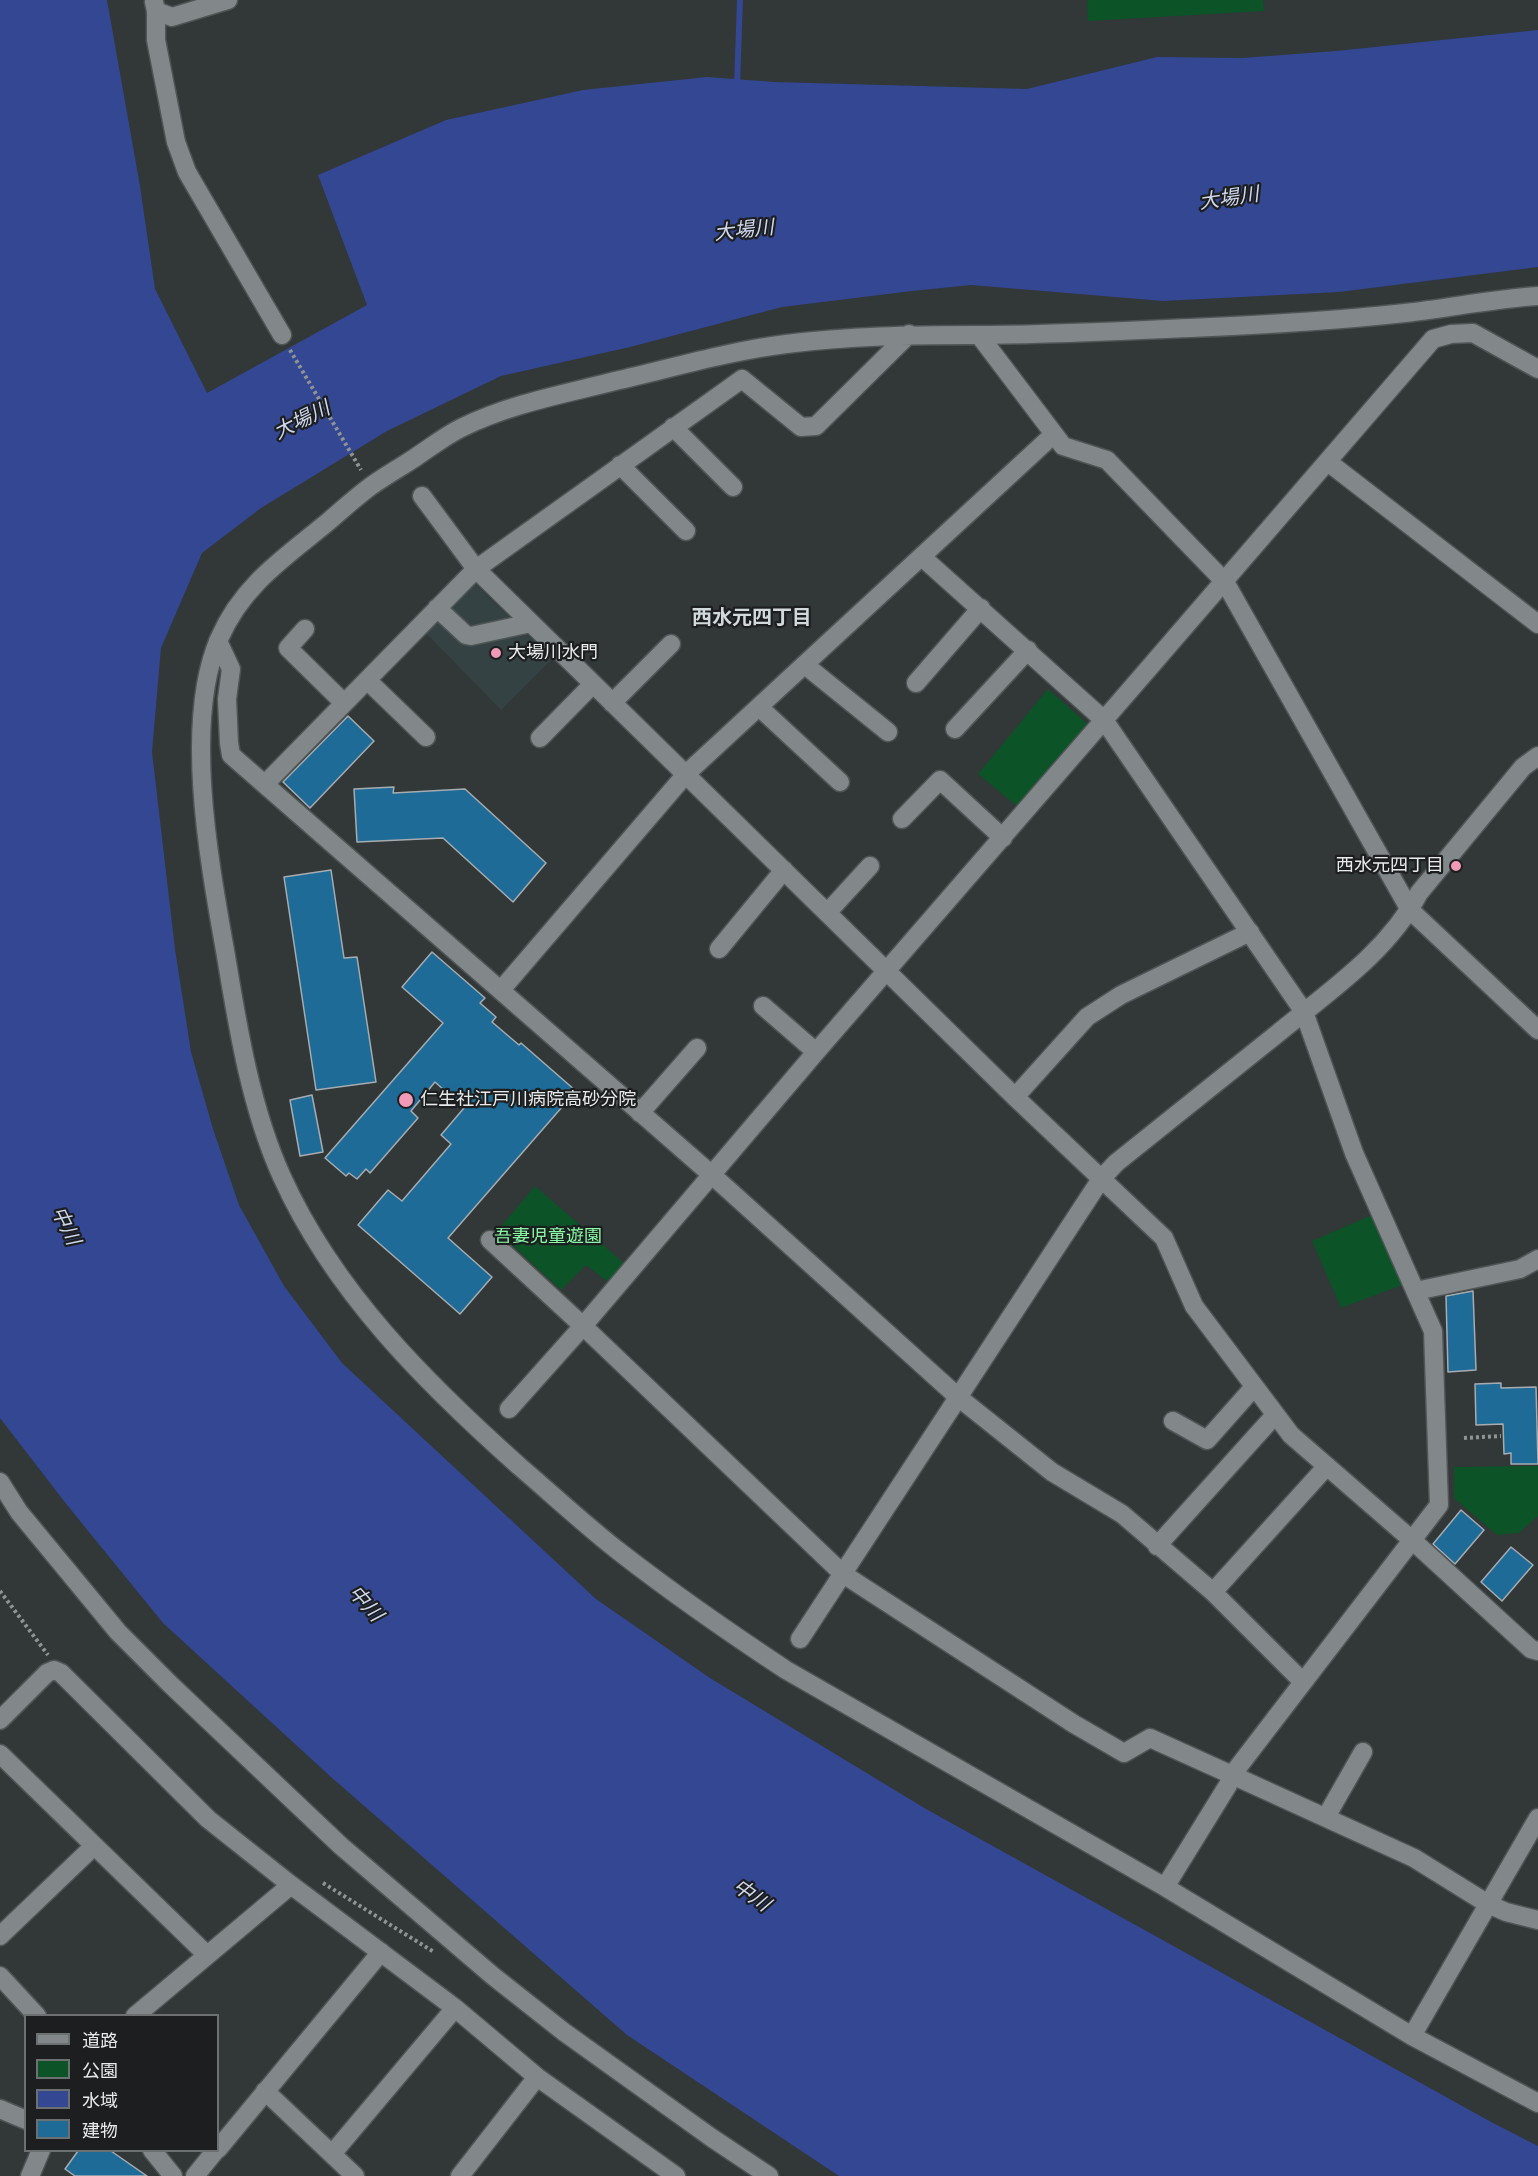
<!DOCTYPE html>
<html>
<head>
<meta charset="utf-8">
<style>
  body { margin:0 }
  #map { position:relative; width:1538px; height:2176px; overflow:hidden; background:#323738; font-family:Helvetica,"Noto Sans JP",sans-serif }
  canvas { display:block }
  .legend { position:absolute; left:24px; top:2014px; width:195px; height:138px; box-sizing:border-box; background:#1c1e1f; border:2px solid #6d7071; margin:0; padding:8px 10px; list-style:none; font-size:18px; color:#e7eaeb }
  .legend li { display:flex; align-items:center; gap:12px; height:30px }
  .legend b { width:30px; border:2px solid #6d7071 }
</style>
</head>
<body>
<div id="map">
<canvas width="1538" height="2176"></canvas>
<ul class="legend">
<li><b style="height:8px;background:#828889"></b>道路</li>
<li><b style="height:16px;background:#0c5328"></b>公園</li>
<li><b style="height:16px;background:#334793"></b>水域</li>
<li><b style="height:16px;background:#1e6b97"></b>建物</li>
</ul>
</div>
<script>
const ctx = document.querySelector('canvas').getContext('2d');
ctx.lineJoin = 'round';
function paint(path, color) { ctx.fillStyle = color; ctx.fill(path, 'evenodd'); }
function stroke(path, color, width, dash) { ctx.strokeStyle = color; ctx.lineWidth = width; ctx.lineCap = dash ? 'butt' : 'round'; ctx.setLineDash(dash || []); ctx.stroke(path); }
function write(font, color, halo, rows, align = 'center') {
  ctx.font = font + ' Helvetica,"Noto Sans JP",sans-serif'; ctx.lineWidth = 4.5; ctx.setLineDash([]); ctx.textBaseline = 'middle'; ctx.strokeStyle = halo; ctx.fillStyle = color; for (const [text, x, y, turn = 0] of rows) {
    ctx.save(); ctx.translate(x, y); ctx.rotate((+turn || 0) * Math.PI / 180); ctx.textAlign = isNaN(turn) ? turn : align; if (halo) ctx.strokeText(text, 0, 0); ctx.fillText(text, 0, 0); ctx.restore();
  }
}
paint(new Path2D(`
  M473,582L552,659L501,710L425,632Z`), '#354244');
paint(new Path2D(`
  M1087,0H1263L1264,11L1088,21Z
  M1048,689L1091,727L1019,808L978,774Z
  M535,1186L625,1264L608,1282L586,1265L561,1290L497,1231Z
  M1372,1215L1402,1285L1341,1308L1312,1241Z
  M1538,1466V1516L1519,1533L1497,1535L1454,1498V1467Z`), '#0c5328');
paint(new Path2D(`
  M0,0H107L140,186L155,289L207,393L367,305L318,175L446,120L583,90L707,77L775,82L1027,89L1157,57L1242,58L1336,51L1538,30V267L1339,292L1163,301L971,285L912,291L782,307L630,347L501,376L387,431L261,508L202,553L161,648L152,752L175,949L191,1052L213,1129L239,1205L284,1286L342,1363L596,1599L710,1678L926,1809L1493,2123L1538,2146V2176H839L627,2035L331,1777L163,1623L67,1505L0,1418Z`), '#334793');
stroke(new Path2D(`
  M737,86L740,0`), '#334793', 6);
const building = new Path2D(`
  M348,716L374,741L310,808L283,782Z
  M394,787L393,793L465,789L546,863L513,902L443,838L357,842L354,789Z
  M331,870L344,958L357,957L376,1082L316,1090L284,877Z
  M432,952L485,998L480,1003L496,1017L492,1022L519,1045L521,1043L576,1091L448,1238L492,1277L460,1314L358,1225L388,1190L402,1201L451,1144L441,1135L464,1108L435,1082L411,1111L418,1118L370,1173L366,1169L357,1179L349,1173L346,1176L325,1158L443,1023L402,987Z
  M312,1095L323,1152L300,1156L290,1100Z
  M1473,1291L1476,1370L1448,1372L1446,1296Z
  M1501,1383V1388L1536,1387L1538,1464H1511V1453L1504,1454L1503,1424L1476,1425L1475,1384Z
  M1461,1510L1484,1530L1455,1564L1433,1544Z
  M1511,1547L1533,1565L1502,1601L1481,1582Z
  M78,2151H111L147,2176H75L65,2169Z`);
paint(building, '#1e6b97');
stroke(building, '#a7acb0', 1.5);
const minor = new Path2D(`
  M154,2L156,11L172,17L228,0
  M156,11V40L176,142L187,172L282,335
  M1538,296C1493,299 1449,308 1405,313C1333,321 1261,325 1190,328C1118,331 1046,335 974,335C912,335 849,336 786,344C729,351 672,368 615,381C564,394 509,404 461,428C445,436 431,447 416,457C401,467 385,476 371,486C356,497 343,509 329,521C287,556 243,584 220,637C182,721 210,866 226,956C238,1029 251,1109 282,1177C334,1292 426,1383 519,1466C553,1495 586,1526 621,1553C675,1595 730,1633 786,1670L1165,1887L1412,2036L1538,2103
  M673,427L733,487
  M1054,434L1063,446L1107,460L1225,582L1410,910L1538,1030
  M1328,462L1538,624
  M620,465L686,531
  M422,496L476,569L1015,1097L1164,1238L1194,1306L1291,1435L1412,1540L1531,1649L1538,1651
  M922,557L1104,720L1304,1012L1354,1153L1433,1331L1439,1505L1232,1775L1150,1738L1124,1753L1074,1724L843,1574L583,1326C661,1235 738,1143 816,1052C1022,815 1228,577 1433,339L1451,334L1473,333L1538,369
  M437,608L466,635L471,636L531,623
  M305,629L288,648L344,703
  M218,641L231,669L227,699L229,743L231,755L712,1175L958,1397L1052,1472L1122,1514L1213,1592L1303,1682
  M805,665L888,732
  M367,680L426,737
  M916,683L981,608
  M612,703L671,644
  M759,707L840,782
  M955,729L1028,650
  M540,738L593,684
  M265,784L476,569L742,379L801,427L816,426L909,334
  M902,819L940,780L1003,838
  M827,913L870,866
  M719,949L784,870
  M501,990L686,774L1054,434L979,335
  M763,1006L816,1052
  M1015,1097L1087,1017L1121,995L1250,932
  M640,1113L697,1048
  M490,1240L583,1326L509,1409
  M1416,1291L1520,1269L1538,1259
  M1173,1421L1207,1440L1254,1387
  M0,1482L19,1512L118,1632L171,1685L341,1846L493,1976L564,2032L712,2138L769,2176
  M1157,1546L1275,1415
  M1213,1592L1327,1466
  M800,1639L1101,1179L1116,1163C1170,1120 1223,1077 1277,1034C1328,992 1387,953 1419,893L1523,767L1538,756
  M0,1720L47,1673L54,1670L61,1673L208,1819L291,1885L455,2008L537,2077L676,2176
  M0,1754L207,1955
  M1326,1817L1363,1752
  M1165,1887L1228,1785L1232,1775L1414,1858L1488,1904L1506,1912L1538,1920
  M0,1936L94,1846
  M0,1976L37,2016
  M135,2016L291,1885
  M1412,2036L1538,1818
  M265,2091L355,2176
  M0,2109L26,2120
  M218,2149L381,1952
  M152,2150L173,2176
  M332,2154L455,2008
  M30,2176L41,2150
  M195,2176L216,2150
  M460,2176L537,2077`);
stroke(minor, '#4f5455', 21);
stroke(new Path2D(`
  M290,350L361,470
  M1464,1438L1501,1436
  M0,1591L48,1655
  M323,1883L434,1952`), '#8f9394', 4, [3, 3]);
stroke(minor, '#828889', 18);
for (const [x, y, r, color] of [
  [496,653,6,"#f09ab7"],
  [1456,866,6,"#f09ab7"],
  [406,1100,8,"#f09ab7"]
]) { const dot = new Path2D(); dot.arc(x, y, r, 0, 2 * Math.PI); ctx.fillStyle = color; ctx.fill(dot); stroke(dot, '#1c1e1f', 2); }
write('18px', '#e7eaeb', '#1c1e1f', [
  ["大場川水門",508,653],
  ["西水元四丁目",1444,866,"right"],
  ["仁生社江戸川病院高砂分院",420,1100]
], 'left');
write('18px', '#87faa6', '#1c1e1f', [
  ["吾妻児童遊園",548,1237]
]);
write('italic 20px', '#cfd7ed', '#1c1e1f', [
  ["大場川",1229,199,-8],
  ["大場川",744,231,-6],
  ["大場川",302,421,-27],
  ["中川",65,1226,64],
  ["中川",365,1604,48],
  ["中川",751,1896,35]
]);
write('bold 20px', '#d2d9da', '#1c1e1f', [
  ["西水元四丁目",752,618]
]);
</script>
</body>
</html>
